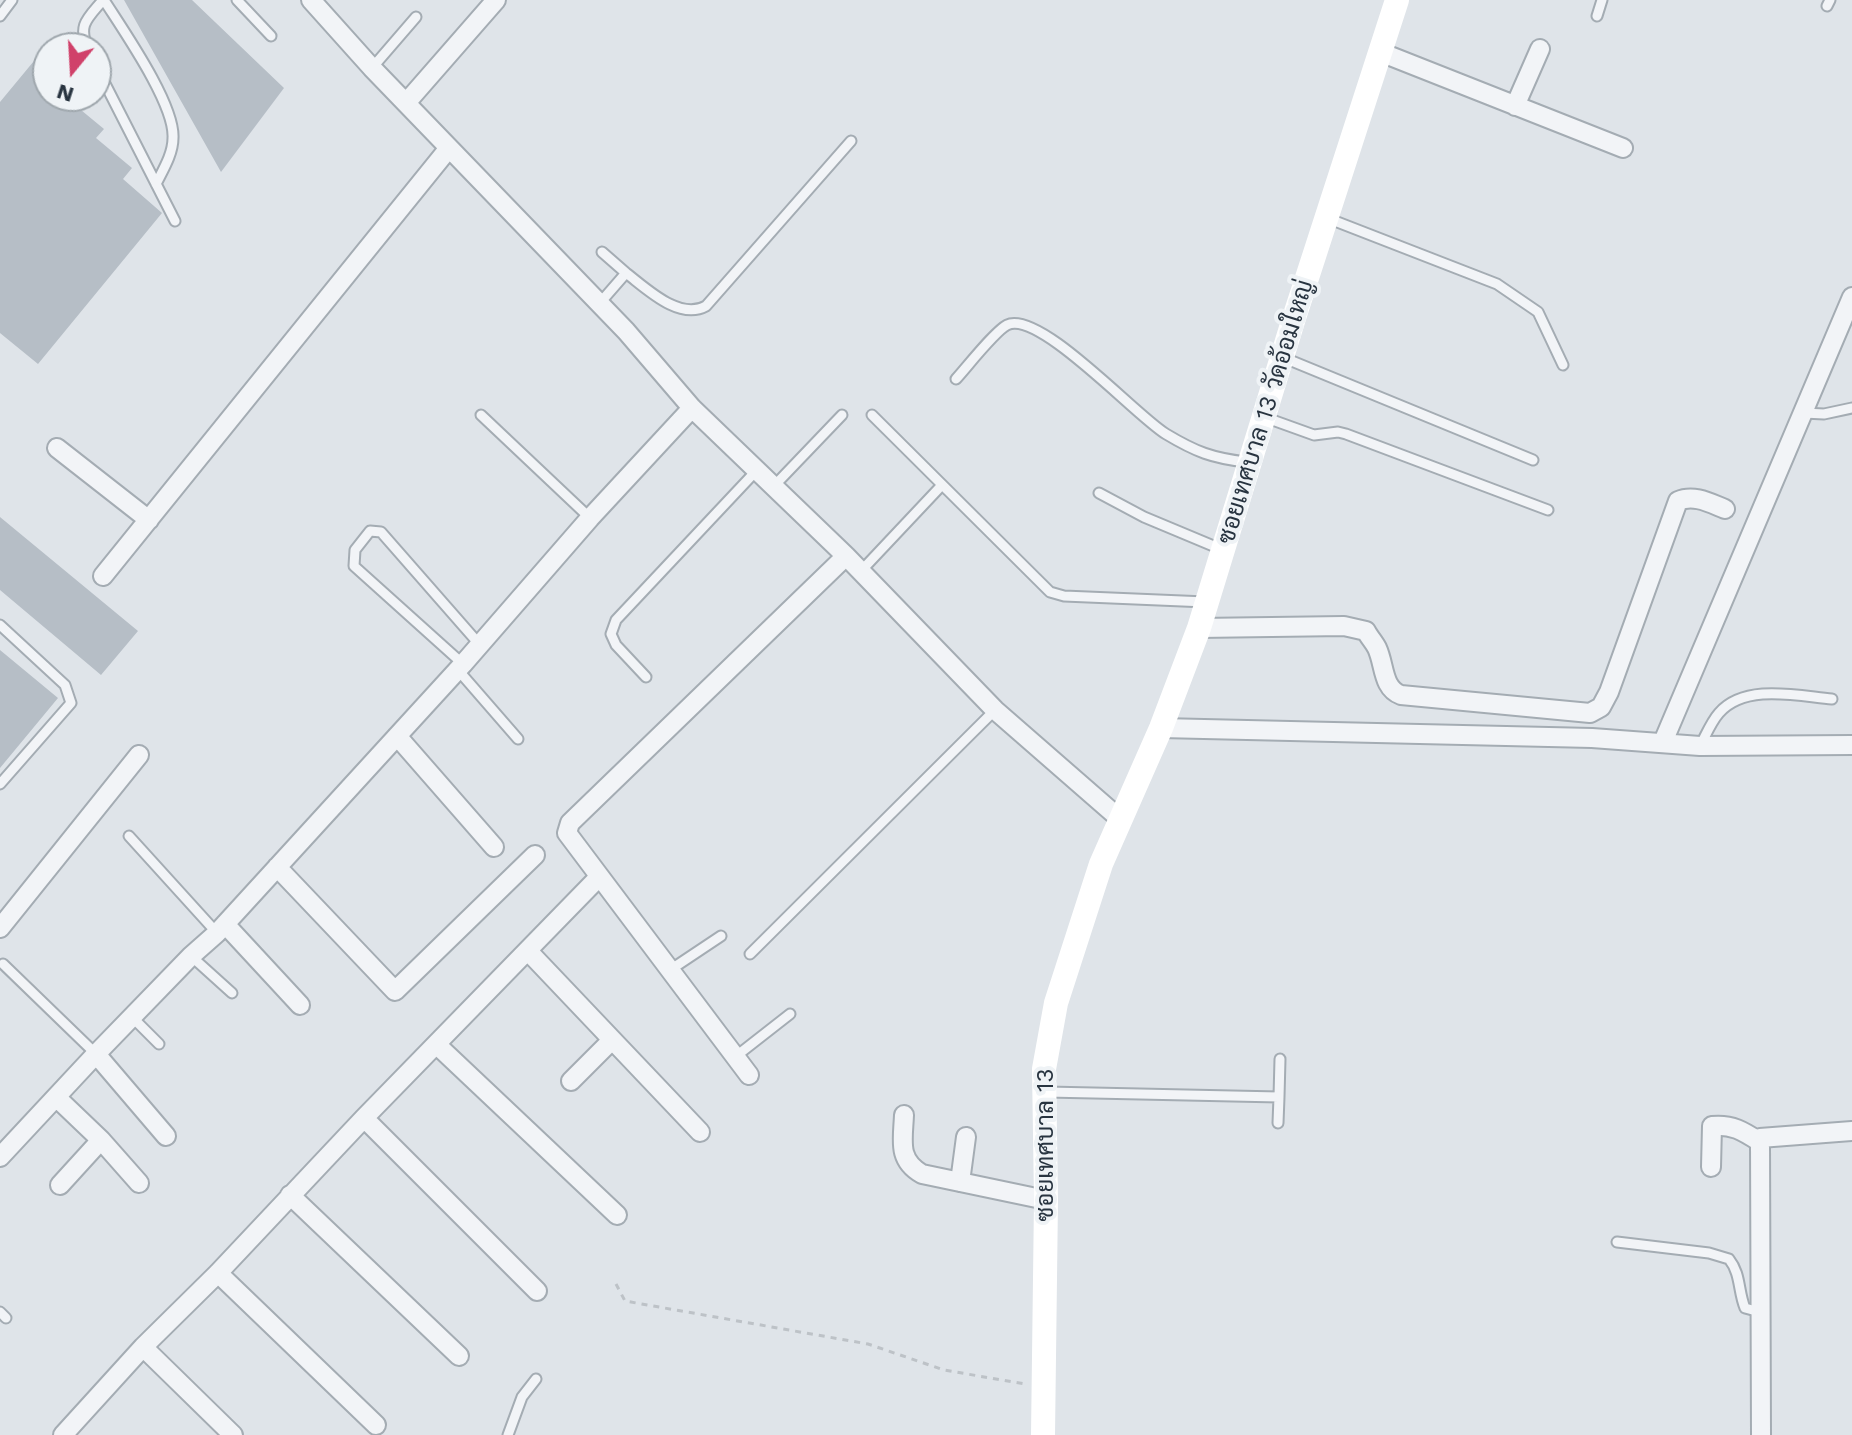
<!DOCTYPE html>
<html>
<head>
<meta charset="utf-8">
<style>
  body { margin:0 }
  #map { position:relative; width:1852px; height:1435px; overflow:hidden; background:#dfe4e9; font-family:"Work Sans",sans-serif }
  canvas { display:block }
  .north { position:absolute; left:32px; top:32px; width:80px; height:80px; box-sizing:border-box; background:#eff3f6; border:2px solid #9fa7ad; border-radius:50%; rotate:198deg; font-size:22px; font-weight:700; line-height:32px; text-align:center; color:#283440 }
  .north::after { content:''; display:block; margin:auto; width:28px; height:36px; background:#d0416a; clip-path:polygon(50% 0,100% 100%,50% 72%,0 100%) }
</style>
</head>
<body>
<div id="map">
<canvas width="1852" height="1435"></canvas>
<div class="north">N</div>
</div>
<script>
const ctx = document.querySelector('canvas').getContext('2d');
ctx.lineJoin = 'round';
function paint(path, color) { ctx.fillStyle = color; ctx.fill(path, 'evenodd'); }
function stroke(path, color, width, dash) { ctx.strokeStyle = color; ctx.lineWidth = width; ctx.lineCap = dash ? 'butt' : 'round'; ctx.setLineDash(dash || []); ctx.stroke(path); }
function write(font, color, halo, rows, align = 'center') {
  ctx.font = font + ' "Work Sans",Sarabun,sans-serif'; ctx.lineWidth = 8; ctx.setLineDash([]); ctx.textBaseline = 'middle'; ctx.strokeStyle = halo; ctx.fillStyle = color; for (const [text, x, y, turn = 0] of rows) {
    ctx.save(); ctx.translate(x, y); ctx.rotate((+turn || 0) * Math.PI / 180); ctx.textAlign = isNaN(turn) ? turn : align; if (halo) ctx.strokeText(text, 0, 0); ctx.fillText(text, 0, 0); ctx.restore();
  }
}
paint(new Path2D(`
  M124,0H192L284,88L221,172Z
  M48,44V96H64L104,129L96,138L132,168L123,179L162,213L38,364L0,333V102Z
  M0,517L138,631L101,675L0,590Z
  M0,650L58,698L0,768Z`), '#b6bec6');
const lane = new Path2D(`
  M104,0C123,30 175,104 173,138C173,154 163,170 156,184
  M237,0L271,36
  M1827,6L1830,0
  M0,16L12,0
  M1597,16L1602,0
  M88,48C77,25 88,18 103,0
  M96,66L175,221
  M372,68L416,17
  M1327,218L1497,284L1538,312L1563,365
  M626,273C646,288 679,321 706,306L851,141
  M599,304L626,273L602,252
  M1282,357L1533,460
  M956,379C967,367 995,331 1007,325C1039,309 1137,417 1166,434C1196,452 1212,458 1246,462
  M1804,413L1824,414L1852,408
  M481,415L590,518
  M872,415L1050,592L1064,596L1206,602
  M1264,417L1314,435L1338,432L1346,434L1548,510
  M774,486L842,415
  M1099,493L1144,517L1223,550
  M861,571L942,485
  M0,625L65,685L71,703L0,784
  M463,664L354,566L355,550L370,531L381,532L480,645
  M458,670L518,739
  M646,677L616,645L611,634L616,620L757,470
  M1700,746C1706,735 1711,722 1719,713C1745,683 1798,696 1832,699
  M129,836L217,933
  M750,954L995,710
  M191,956L232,993
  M3,964L96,1054
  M670,970L721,936
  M133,1018L159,1044
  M735,1057L790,1014
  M1047,1092L1279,1097L1278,1123
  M1279,1097L1280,1059
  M1617,1242L1709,1253L1729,1259C1741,1274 1738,1291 1745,1308L1760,1312
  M0,1312L6,1318
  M508,1435L522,1397L536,1379`);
const street = new Path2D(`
  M311,0L372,68L626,331L692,408L846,556L995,710L1120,819
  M1380,52L1623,148
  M406,103L496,0
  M1515,106L1540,49
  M57,448L149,520
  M103,576L449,148
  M1199,628L1344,626L1366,631C1369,637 1374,642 1377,648C1385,665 1382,688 1401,695L1590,713L1601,707L1609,692L1678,501C1694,494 1710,503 1725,509
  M1161,728L1592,738L1700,746L1852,745
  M397,736L494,847
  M1663,742L1852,297
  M277,867L395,991L535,855
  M225,924L300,1005
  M0,928L139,755
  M528,951L700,1132
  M437,1045L617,1215
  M96,1054L166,1136
  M749,1075L567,833L570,823L846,556
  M571,1081L612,1040
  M56,1097L101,1140L60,1185
  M904,1115C903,1140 897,1160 922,1174L1046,1200
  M364,1118L537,1291
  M101,1140L139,1183
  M1760,1142L1761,1435
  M1760,1142V1138L1852,1131
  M0,1157L96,1054L191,956L217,933L463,664L590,518L692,408
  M1711,1167L1712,1126C1732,1124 1743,1131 1760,1142
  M960,1182L966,1137
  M290,1195L459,1356
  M218,1273L376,1425
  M143,1347L233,1435
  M63,1435L143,1347L218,1273L364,1118L599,877`);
stroke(lane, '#a4acb3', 13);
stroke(street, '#a4acb3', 22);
stroke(new Path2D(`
  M616,1284L625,1301L868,1344L944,1370L1025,1384`), '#bdc2c7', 3, [6, 6]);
stroke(lane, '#f2f4f7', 9);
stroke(street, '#f2f4f7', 18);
stroke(new Path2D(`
  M1043,1435L1046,1200L1044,1069L1056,1003L1101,864L1161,728L1199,628L1294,318L1397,0`), '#fff', 24);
write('24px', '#283440', '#eff3f6', [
  ["ซอยเทศบาล 13 วัดอ้อมใหญ่",1266,412,-73],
  ["ซอยเทศบาล 13",1046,1145,-90]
]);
</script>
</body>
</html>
